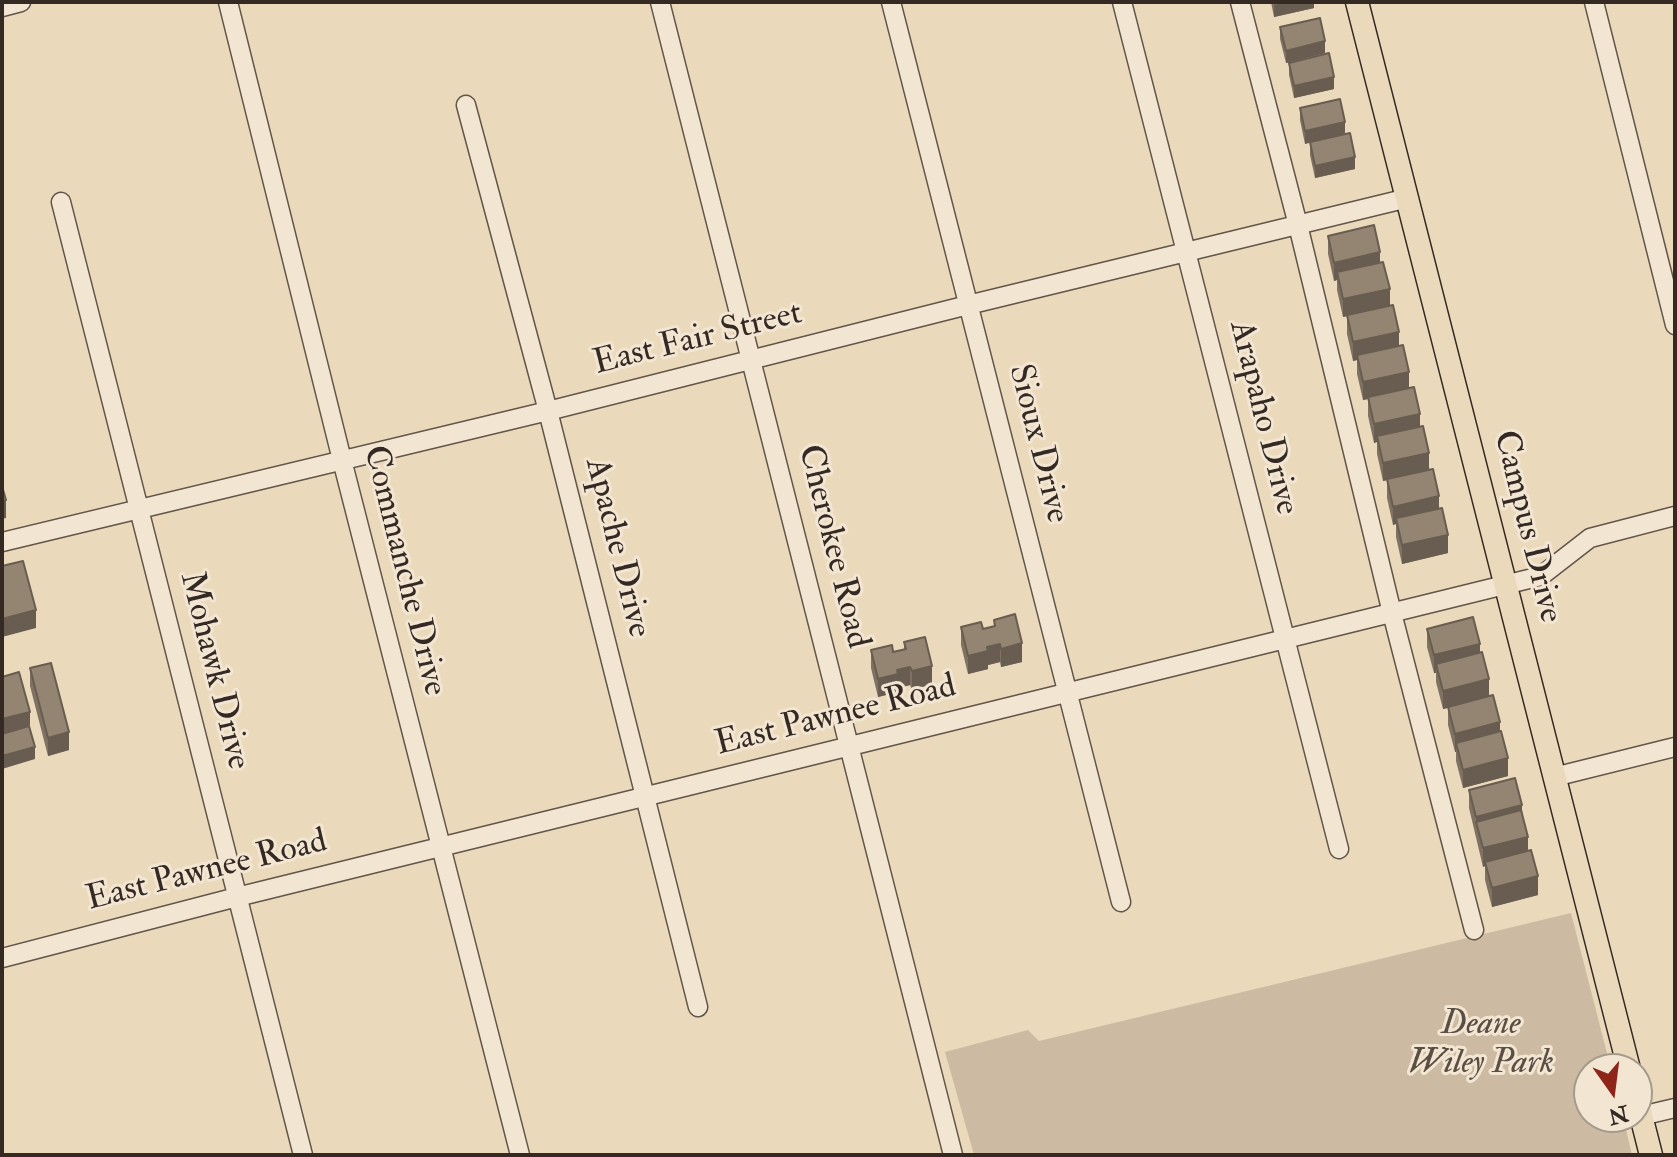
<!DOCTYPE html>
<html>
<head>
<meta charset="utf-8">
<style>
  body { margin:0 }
  #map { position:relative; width:1677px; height:1157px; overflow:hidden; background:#ebd9bc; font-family:"IM FELL Double Pica",serif }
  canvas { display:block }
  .frame { position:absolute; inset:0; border:4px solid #352924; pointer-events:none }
  .north { position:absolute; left:1573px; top:1053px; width:80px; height:80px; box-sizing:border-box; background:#f2e6d3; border:2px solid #a69a8d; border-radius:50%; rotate:166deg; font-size:22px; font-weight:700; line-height:32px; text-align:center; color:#352924 }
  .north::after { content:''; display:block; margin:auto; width:28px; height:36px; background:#8f2418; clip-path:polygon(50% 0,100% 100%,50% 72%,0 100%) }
</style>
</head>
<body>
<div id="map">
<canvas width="1677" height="1157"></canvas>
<div class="frame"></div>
<div class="north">N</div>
</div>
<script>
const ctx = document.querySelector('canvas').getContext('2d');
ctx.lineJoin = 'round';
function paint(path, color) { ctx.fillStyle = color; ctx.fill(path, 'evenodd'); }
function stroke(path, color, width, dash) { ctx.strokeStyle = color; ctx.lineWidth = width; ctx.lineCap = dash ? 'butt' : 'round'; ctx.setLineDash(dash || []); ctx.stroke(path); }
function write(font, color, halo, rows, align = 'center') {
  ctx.font = font + ' "IM FELL Double Pica",serif'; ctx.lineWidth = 6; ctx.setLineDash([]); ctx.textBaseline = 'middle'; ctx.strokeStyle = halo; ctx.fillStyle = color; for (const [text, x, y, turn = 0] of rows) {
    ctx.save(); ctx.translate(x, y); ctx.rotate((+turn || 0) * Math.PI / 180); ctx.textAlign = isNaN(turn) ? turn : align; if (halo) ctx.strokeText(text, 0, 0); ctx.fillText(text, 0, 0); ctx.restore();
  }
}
paint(new Path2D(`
  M1571,913L1611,1069H1589V1117H1623L1632,1155H974L945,1052L1028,1030L1039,1041Z`), '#ccbba2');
const minor = new Path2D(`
  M228,2L342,460L520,1155
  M660,2L953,1155
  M891,2L1121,902
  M1122,2L1339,849
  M1240,2L1298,225L1392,613L1474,930
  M1594,2L1675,325
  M2,7L21,2
  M466,105L548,411L698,1007
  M61,202L303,1155
  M2,542L548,411L968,305L1408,198
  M1554,777L1675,747
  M2,958L237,897L1541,576L1590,538L1675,516
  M1641,1116L1675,1108`);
const major = new Path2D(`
  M1357,2L1629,1069
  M1637,1100L1651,1155`);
stroke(minor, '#62554a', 21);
stroke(major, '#352924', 25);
stroke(minor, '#f2e6d3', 18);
stroke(major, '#ebd9bc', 22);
paint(new Path2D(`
  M1271,2H1314V8L1274,17Z
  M1280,27L1325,53L1286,63L1280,39Z
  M1289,63L1334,89L1294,98L1289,75Z
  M1300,108L1345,122L1305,144L1300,120Z
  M1310,142L1355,169L1315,178L1310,155Z
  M1328,236L1380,263L1409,388L1420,426L1448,553L1402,564L1396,537V524L1393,525L1387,498V480L1383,481L1377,454V442L1374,443L1368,416V399L1363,400L1357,374V360L1353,361L1347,334V316L1343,317L1337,290V280L1334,281L1328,254Z
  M994,620L1022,662L1001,667L1000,662L988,665V669L968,674L961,645V627L983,629L994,626Z
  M1427,629L1480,653L1489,696L1500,732L1508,776L1463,788L1456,761V752H1455L1448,725V708L1443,709L1436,682V673H1434L1427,647Z
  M904,642L932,684L912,690L910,685L898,688V692L878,697L871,668V650L893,652L904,649Z
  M30,668L69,750L48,756L30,686Z
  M1469,790L1522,810L1528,850L1538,895L1492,907L1485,880V866L1483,867L1469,808Z`), '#7f7263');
paint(new Path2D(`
  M1286,2H1314V8L1274,17V5Z
  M1325,41V53L1286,63V51Z
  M1334,77V89L1294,98V86Z
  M1345,122V134L1305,144V131Z
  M1355,157V169L1315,178V166Z
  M1380,252V271L1337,272V280L1334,281V263Z
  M1390,289V307L1343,317V299Z
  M1399,332V350L1357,355V360L1353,361V342Z
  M1409,372V390L1363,400V382Z
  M1420,414V432L1377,436V442L1374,443V424Z
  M1429,453V471L1383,481V463Z
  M1439,496V514L1396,518V524L1393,525V507Z
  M6,500V518L2,519V501Z
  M1448,535V553L1402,564V545Z
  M36,610V628L2,637V619Z
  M1022,643V662L1001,667V649Z
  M1000,644V662L988,665V669L968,674V656L987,647Z
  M1480,644V662L1436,664V673H1434V655Z
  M932,666V684L912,690V671Z
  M910,667V685L898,688V692L878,697V679L897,670Z
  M1489,679V697L1443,709V691Z
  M30,712V730L2,738V719Z
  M1500,722V740L1456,743V752H1455V734Z
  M69,732V750L48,756V738Z
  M35,747V759L2,769V756Z
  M1508,758V776L1463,788V770Z
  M1522,805V823H1476V817Z
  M1528,837V855L1485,862V866L1483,867V848Z
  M1538,876V895L1492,907V888Z`), '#685d50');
const building = new Path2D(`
  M1320,18L1325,41L1286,51L1280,27Z
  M1329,53L1334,77L1294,86L1289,63Z
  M1340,99L1345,122L1305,131L1300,108Z
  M1350,133L1355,157L1315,166L1310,142Z
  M1374,225L1380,252L1334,263L1328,236Z
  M1383,262L1390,289L1343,299L1337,272Z
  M1393,305L1399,332L1353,342L1347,315Z
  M1403,345L1409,372L1363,382L1357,355Z
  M1414,387L1420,414L1374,424L1368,397Z
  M1423,426L1429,453L1383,463L1377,436Z
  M1433,469L1439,496L1393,507L1387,479Z
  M2,486L6,500L2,501Z
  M1442,508L1448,535L1402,545L1396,518Z
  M23,561L36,610L2,619V566Z
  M1015,614L1022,643L1001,649L1000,644L987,647L988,651L968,656L961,627L981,622L983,629L995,626L994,620Z
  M1473,617L1480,644L1434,655L1427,629Z
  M925,637L932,666L912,671L910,667L897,670L898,674L878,679L871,650L892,645L893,652L906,649L904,642Z
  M1482,652L1489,679L1443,691L1436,664Z
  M51,663L69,732L48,738L30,668Z
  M19,672L30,712L2,719V677Z
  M1493,695L1500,722L1455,734L1448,707Z
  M29,726L35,747L2,756V734Z
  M1501,731L1508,758L1463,770L1456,743Z
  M1515,778L1522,805L1476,817L1469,790Z
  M1521,810L1528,837L1483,848L1476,822Z
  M1531,850L1538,876L1492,888L1485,862Z`);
paint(building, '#948573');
stroke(building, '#685d50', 2);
write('34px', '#352924', '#f2e6d3', [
  ["East Fair Street",698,340,-14],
  ["Arapaho Drive",1262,418,76],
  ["Sioux Drive",1037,444,76],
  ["Campus Drive",1526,527,76],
  ["Cherokee Road",832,547,76],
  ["Apache Drive",616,548,76],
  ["Commanche Drive",403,571,76],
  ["Mohawk Drive",213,671,76],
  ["East Pawnee Road",836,717,-14],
  ["East Pawnee Road",207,872,-14]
]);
write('italic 34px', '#5b4e44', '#f2e6d3', [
  ["Deane",1481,1026],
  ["Wiley Park",1481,1065]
]);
</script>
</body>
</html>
